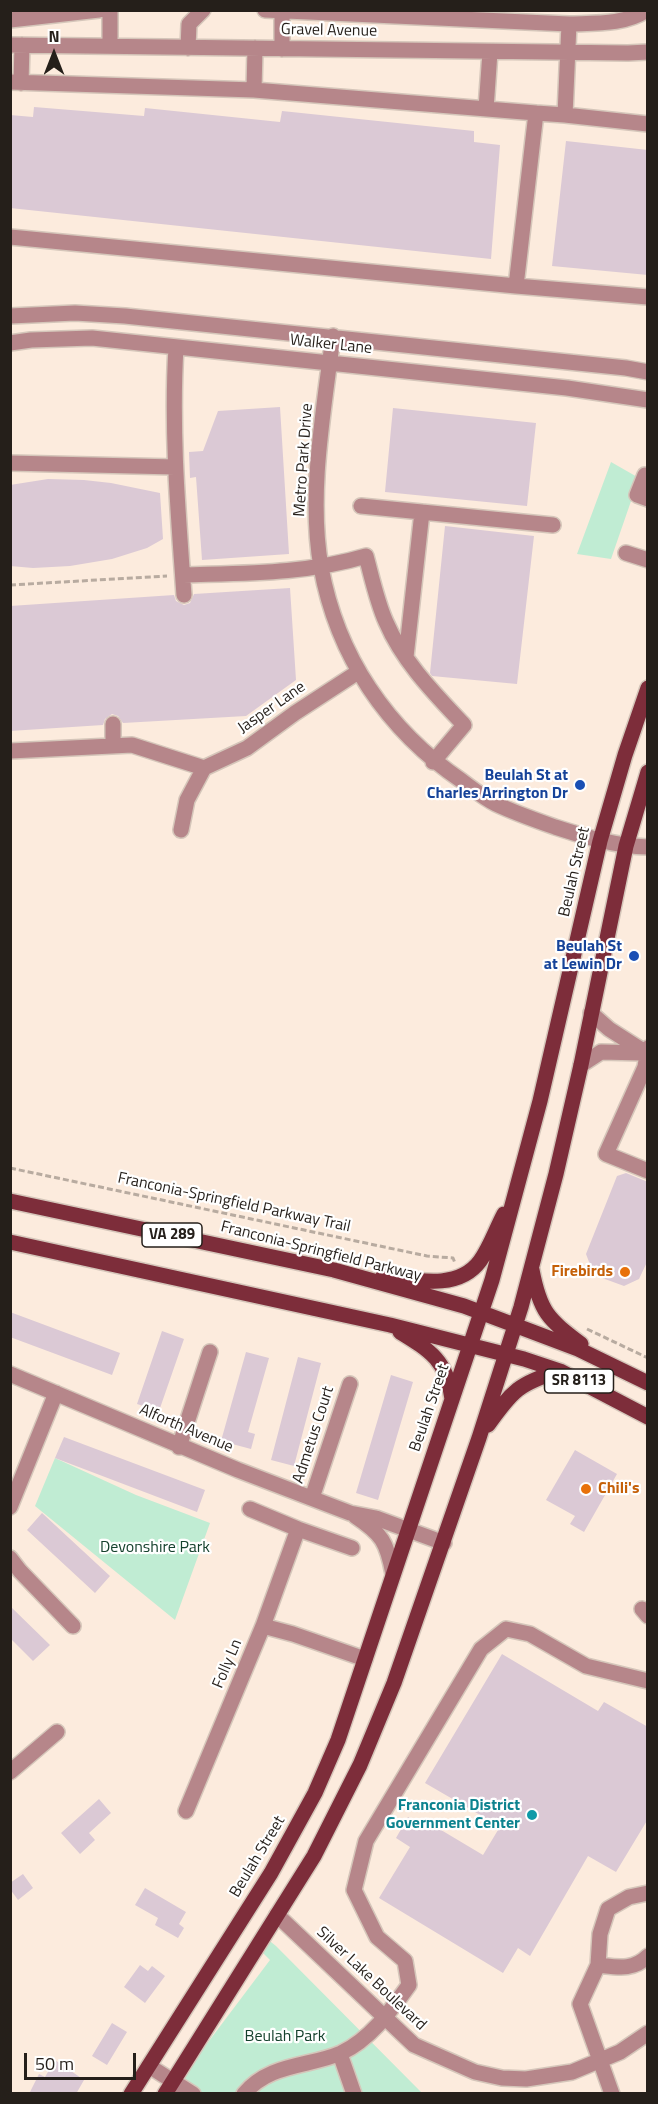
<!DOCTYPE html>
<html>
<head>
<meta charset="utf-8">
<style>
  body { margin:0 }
  #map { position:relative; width:658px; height:2104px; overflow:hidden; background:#fcebdd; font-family:"Titillium Web",sans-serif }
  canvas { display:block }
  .frame { position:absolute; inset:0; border:12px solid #251f1a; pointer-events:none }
  .north { position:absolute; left:24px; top:24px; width:60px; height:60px; -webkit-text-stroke:4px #fff; paint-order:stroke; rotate:0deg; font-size:16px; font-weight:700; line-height:24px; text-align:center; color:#251f1a }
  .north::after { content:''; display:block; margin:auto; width:21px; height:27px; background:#251f1a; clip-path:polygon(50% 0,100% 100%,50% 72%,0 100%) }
  .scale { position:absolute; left:24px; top:2053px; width:112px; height:27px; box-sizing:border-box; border:3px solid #251f1a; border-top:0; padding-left:8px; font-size:18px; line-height:21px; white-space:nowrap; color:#251f1a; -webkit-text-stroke:4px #fff; paint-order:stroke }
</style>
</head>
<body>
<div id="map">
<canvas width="658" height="2104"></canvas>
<div class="frame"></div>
<div class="north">N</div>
<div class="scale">50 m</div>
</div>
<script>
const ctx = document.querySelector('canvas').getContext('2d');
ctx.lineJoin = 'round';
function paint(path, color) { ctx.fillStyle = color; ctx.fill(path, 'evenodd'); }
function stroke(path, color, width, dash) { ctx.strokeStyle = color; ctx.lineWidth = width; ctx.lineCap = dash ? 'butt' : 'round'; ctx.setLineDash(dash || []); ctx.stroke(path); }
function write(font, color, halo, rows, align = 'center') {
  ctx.font = font + ' "Titillium Web",sans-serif'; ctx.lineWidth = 4.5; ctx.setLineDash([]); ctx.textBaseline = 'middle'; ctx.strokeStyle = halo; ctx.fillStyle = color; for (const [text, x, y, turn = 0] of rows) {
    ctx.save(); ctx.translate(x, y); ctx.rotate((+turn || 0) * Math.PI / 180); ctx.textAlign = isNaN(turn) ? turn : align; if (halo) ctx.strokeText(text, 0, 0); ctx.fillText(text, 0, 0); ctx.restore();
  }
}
paint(new Path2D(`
  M611,462L639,478L611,559L577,554Z
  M55,1458L136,1495L210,1523L175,1620L35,1506Z
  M266,1938L276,1946L422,2093L169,2094L270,1960L258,1948Z`), '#c0ecd3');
paint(new Path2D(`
  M34,107L144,116L145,108L280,122L282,111L474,131V142L500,145L491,259L10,208V115L33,117Z
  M566,141L648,150V275L552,266Z
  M280,407L289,554L202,560L196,477L190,478L189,452L203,451L218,411Z
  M393,408L536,423L527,506L385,492Z
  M48,479L84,480L111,483L160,493L163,539L147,548L112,559L70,566L33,568L10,566V485Z
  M445,526L534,536L517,684L432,676L430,673Z
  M290,588L296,680L246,716L123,723L118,716L112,714L105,719L103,725L10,731V606L174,595L176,601L184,605L190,603L194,594Z
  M626,1173L648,1182V1260L639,1279L624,1286L594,1275L586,1254L617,1176Z
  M10,1312L120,1353L112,1375L10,1337Z
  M162,1331L184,1339L159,1411L137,1404Z
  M246,1352L269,1358L248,1432L255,1434L251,1449L221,1441Z
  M298,1357L321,1363L294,1466L271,1460Z
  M391,1375L413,1382L378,1500L356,1493Z
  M64,1437L205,1490L197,1512L55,1458Z
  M575,1450L617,1474L584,1532L570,1524L575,1516L546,1500Z
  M42,1513L110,1576L95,1593L27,1530Z
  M10,1606L50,1645L33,1661L10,1638Z
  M502,1654L598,1711L604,1702L648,1727V1819L616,1872L588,1856L530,1956L518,1948L503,1973L379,1898L410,1847L396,1838L408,1817L423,1826L426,1821L483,1855L498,1830L492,1826L494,1823L425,1783Z
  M99,1799L111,1813L89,1833L95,1840L80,1854L61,1833Z
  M23,1874L33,1888L18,1900L10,1889V1883Z
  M145,1888L186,1912L179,1924L184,1928L178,1938L155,1925L158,1918L135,1905Z
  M140,1965L148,1971L152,1966L165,1976L145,2003L124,1987Z
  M112,2023L127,2032L107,2065L92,2056Z
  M55,2060L84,2080L76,2094H29L39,2074L45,2077Z`), '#dbc9d5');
const minor = new Path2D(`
  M110,10V46
  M265,10L569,24L565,115L536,113
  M282,11V49
  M10,20L99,10
  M569,24C596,23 624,25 647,10
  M10,45L628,53L648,52
  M188,48L189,24L203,10
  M10,82L254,90L536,113L516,286L10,237
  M21,83L22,45
  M254,90L255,48
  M486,109L490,52
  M565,115L648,124
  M516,286L648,297
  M10,316L75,313L125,316L626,368L648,372
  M333,336C324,410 308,493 321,567C337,656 387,730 462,781C473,789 484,798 496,804C515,813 535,820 555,827C586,837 615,846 648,847
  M10,343L31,340L92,338L567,388L648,400
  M176,347C171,430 178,512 184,595
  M10,463L175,467
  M648,476L645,475L637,495L648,499
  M361,506L553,525
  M626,553L648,560
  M183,575C245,573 306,574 366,556C372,578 377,602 386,622C403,662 435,694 464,725L433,762
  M406,657L422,512
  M113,724V746
  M10,751L132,745L204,768
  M204,768L247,748L295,713L358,672
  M181,830L187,800L204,768
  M591,1013L609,1029L648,1054
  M648,1048L645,1067L606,1154L648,1171
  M581,1065L601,1052L643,1053
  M10,1374L238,1470L350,1513L376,1518L444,1543
  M179,1447L210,1352
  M312,1498L350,1384
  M10,1507L56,1393
  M250,1509L298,1529L352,1548
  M355,1516C382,1534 387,1542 393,1574
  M10,1558L20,1571L73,1626
  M642,1609L648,1616
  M263,1626L293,1634L365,1659
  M10,1772L57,1732
  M186,1811L263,1626L298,1529
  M277,1915L414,2045L475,2072L502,2078L526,2079L572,2072L620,2052L648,2033
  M598,1965C617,1967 633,1971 648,1956
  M340,2054L354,2094
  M149,2066L193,2094
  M244,2094C269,2063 309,2067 341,2053C371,2039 391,2010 409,1985L405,1961L377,1937L354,1890L366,1841L481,1649L506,1629L530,1634L586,1666L648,1681
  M612,2094L580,2004L598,1965L600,1934L608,1909L629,1897L648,1893`);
const major = new Path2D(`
  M10,1201L334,1270L464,1306L578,1349L648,1383
  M10,1242L390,1325L524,1359L560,1371L648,1417
  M532,1270C540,1312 548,1319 581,1344
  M383,1276C415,1280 458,1291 480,1261C490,1247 496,1229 504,1214
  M400,1332C431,1351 447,1361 452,1399
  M488,1425C512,1391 519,1383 560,1371
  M131,2094L271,1873L315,1793L338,1740L492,1280L540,1101L600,841L625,755L648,688
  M165,2094L314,1856L360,1765L394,1683L479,1438L521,1307L556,1174L581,1065L626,846L648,772`);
stroke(minor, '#d5c6ba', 18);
stroke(major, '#d5c6ba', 18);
stroke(new Path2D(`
  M10,585L167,576
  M10,1168L427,1256L453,1258L455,1263
  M587,1329L648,1358`), '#b8aba0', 3, [6, 3]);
stroke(minor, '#b6868a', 15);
stroke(major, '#7d2d3a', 15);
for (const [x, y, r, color] of [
  [580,785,6,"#1a4fb4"],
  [634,956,6,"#1a4fb4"],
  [625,1272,6,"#e8710a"],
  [586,1489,6,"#e8710a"],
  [532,1815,6,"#0f9aa8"]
]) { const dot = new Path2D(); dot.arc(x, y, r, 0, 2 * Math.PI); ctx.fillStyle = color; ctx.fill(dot); stroke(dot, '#fff', 2); }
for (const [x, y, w] of [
  [172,1235,60],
  [579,1381,69]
]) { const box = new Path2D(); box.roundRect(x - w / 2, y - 12, w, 24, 4.5); ctx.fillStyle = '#fff'; ctx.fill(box); stroke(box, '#251f1a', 1.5); }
write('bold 15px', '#251f1a', null, [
  ["VA 289",172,1235],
  ["SR 8113",579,1381]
]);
write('16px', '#251f1a', '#fff', [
  ["Gravel Avenue",329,31,1],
  ["Walker Lane",331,345,6],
  ["Metro Park Drive",304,460,-86],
  ["Jasper Lane",272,708,-35],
  ["Beulah Street",575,872,-77],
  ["Franconia-Springfield Parkway Trail",234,1203,12],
  ["Franconia-Springfield Parkway",321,1252,14],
  ["Beulah Street",430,1408,-71],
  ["Alforth Avenue",186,1429,23],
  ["Admetus Court",314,1435,-72],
  ["Folly Ln",228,1664,-67],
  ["Beulah Street",258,1857,-59],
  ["Silver Lake Boulevard",371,1979,43]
]);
write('bold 16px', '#164399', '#fff', [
  ["Beulah St at",568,776],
  ["Charles Arrington Dr",568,794],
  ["Beulah St",622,947],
  ["at Lewin Dr",622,965]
], 'right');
write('bold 16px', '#c56008', '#fff', [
  ["Firebirds",613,1272],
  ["Chili's",598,1489,"left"]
], 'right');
write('16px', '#15412d', '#fff', [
  ["Devonshire Park",155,1548],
  ["Beulah Park",285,2037]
]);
write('bold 16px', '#0d838f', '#fff', [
  ["Franconia District",520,1806],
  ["Government Center",520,1824]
], 'right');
</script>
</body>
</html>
